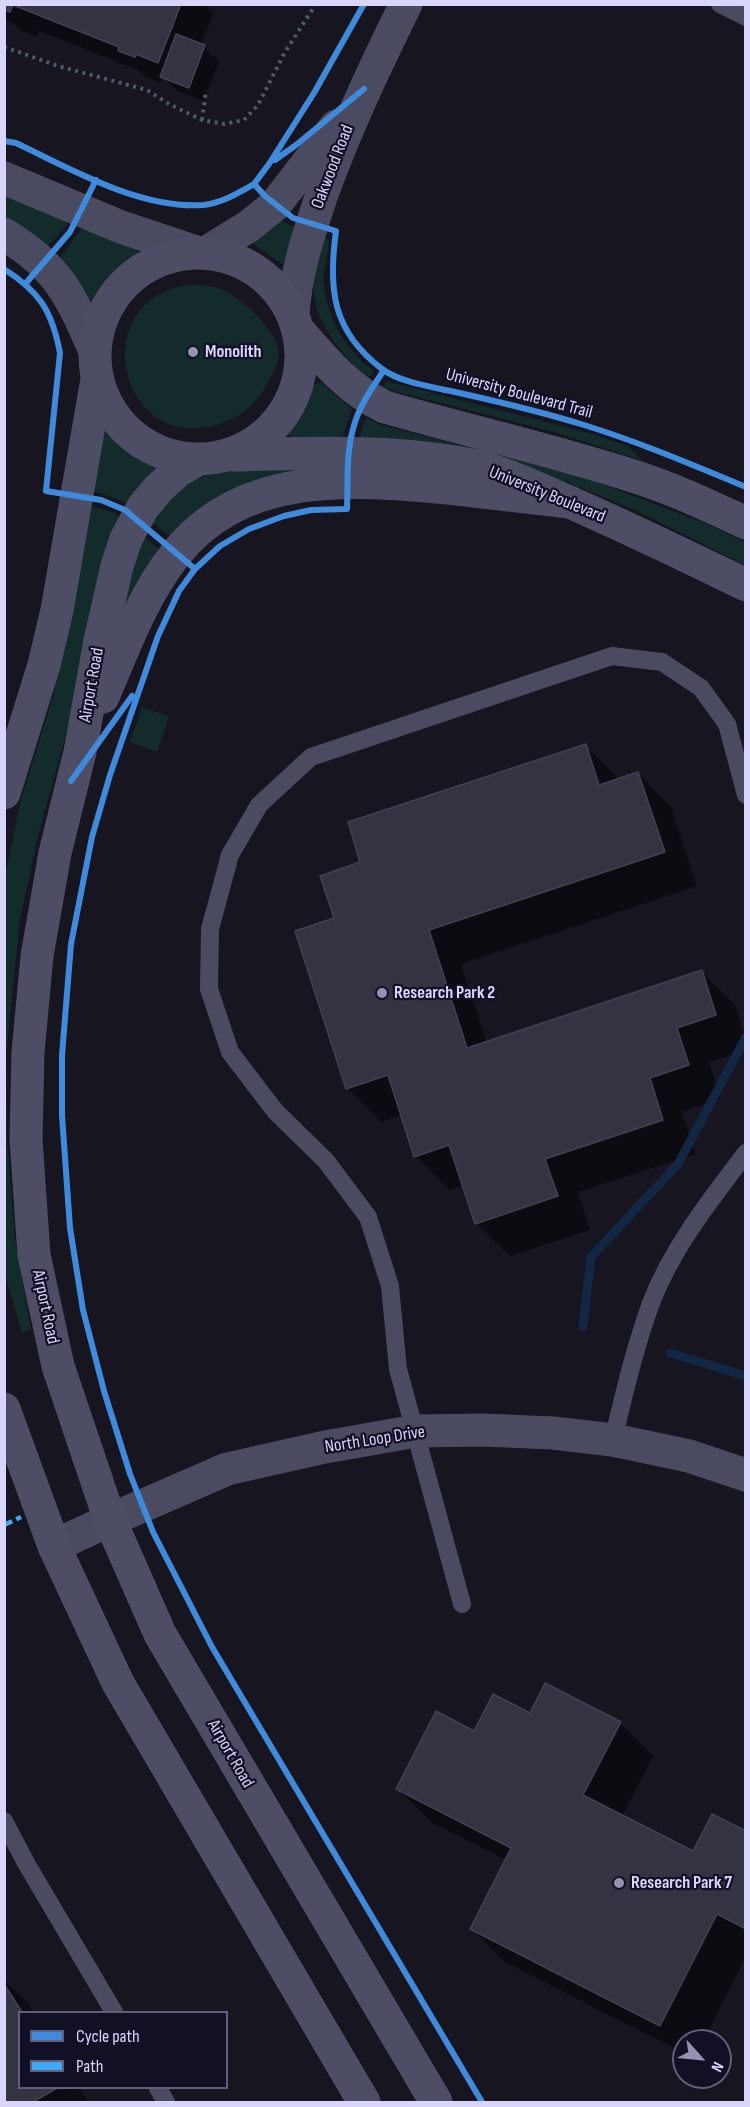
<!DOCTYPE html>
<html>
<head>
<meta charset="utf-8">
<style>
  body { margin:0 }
  #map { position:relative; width:750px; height:2107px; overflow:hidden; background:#161520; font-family:"Sofia Sans Condensed",sans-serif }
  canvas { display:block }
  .frame { position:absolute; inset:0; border:6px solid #d8d6fd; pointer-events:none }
  .legend { position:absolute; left:18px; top:2011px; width:210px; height:78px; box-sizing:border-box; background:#121025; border:2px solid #615f7b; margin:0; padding:8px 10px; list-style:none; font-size:18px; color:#d8d6fd }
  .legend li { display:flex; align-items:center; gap:12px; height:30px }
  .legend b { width:30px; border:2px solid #615f7b }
  .north { position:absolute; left:672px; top:2029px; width:60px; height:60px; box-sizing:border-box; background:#121025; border:2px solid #615f7b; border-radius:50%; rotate:117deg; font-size:16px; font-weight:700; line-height:24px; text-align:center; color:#d8d6fd }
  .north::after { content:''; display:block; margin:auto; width:21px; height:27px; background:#9492b0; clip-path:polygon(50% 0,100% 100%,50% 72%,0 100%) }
</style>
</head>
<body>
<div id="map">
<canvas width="750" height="2107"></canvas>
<div class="frame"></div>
<ul class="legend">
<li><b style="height:8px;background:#408adc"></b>Cycle path</li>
<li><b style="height:8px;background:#3fa9f5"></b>Path</li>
</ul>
<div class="north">N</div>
</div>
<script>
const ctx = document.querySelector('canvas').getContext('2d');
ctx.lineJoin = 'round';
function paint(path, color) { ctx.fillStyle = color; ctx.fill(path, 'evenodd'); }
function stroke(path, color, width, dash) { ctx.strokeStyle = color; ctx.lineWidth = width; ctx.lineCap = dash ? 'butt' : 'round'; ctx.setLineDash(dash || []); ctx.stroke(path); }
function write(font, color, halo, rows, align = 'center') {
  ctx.font = font + ' "Sofia Sans Condensed",sans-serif'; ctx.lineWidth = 4.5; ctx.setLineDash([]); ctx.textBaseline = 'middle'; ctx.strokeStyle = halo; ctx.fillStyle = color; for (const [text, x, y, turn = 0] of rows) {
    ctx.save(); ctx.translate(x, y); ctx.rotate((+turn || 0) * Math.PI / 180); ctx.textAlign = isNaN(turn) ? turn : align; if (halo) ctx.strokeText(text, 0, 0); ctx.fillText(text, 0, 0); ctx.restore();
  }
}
paint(new Path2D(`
  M4,189L69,219L64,229L46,248L5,219Z
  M280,220L297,228L283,265L249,241Z
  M84,225L137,247L138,258C121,270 108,283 96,301L91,302L76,279L59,259Z
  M321,232L329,241C328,255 323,268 324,283C326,316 346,351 373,370V374L368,378C346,361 315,322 314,293C314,273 317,252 321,232Z
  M201,285C208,286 217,287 223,290C240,296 280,334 279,353C279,364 269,382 263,391C252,408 236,420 216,425C122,452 87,310 178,287C185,285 194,285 201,285Z
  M386,381L593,434L628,446L641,460L554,432L394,391L382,387Z
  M320,382L352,409L342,439L292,438L288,434V429L314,385Z
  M367,418L381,425L579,475L707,524L745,542V565L635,510L567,482L464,453L359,440L363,424Z
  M110,431L124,445L162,467L130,504L91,490L101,434Z
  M340,464L173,539L150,521C157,513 163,504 171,497C216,456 284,465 340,464Z
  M96,507L115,513L121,519L66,735L38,836L20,920L6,1055L7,1138L15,1240L31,1330L22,1333L4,1271L5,877L20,803L54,693L89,508Z
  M144,537L162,552L120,635L128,582Z
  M142,707L169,716L157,752L130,742Z`), '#132b2a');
paint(new Path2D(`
  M4,4H204L213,14L201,45L219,61L204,101L177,91L166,80L162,79L161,83L146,77L139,70L39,31L37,37L22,31L13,23L4,19Z
  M585,745L619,780L638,774L671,807L697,886L461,964L487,1043L701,972L735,1005L746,1039V1050L709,1062L721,1098L682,1112L695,1154L578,1192L590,1230L510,1256L476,1223L464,1185L449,1190L416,1156L402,1115L381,1122L347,1088L335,919L362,863Z
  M531,1715L620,1723L653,1756L622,1817L694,1853L746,1833V1957L703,2041H684V2053L505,1962L472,1929L507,1860L431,1822L398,1789L475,1733Z
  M4,1980L29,2004L33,2012H20V2088H79L88,2102H4Z`), '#0007');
stroke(new Path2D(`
  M583,1326L591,1257L678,1164L746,1037
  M670,1353L746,1376`), '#112744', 9);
const building = new Path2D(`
  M4,4H181L158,63L136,54L135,57L118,51L119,47L13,5L10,12L4,9Z
  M176,34L205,45L189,88L160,77Z
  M586,744L599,785L638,772L665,852L429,930L467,1048L702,970L716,1015L677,1028L689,1065L650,1078L663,1120L545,1159L558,1196L475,1224L449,1145L414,1157L388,1075L346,1089L295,931L334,918L320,876L360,862L348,822Z
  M545,1683L621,1722L583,1795L693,1851L712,1814L746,1831V1929L717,1914L660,2026L470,1929L511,1848L396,1789L436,1711L474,1731L493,1694L530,1713Z
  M4,1984L22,2012H20V2088H57L33,2102H4Z`);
paint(building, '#343342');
stroke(building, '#434053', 1.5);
stroke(new Path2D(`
  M4,47L58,66L147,90L169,104L202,120L224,124L244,120L258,105L285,52L316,4
  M202,120L206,90`), '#4c5b67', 4, [3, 4.5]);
stroke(new Path2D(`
  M720,4L746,17
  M613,1440C624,1394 635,1347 651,1303C672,1248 711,1199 746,1153
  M462,1604L398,1369L390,1286L368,1217L326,1161L275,1111L230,1052L209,989L210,929L230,855L259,805L311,757L612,656L662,662L701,688L727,724L746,795
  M4,1821L26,1863L114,2012
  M158,2088L166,2102`), '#4a4b60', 18);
stroke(new Path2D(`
  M54,1546L110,1520L227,1469L325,1447L416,1431L483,1430L553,1433L613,1440L689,1456L746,1475`), '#4a4b60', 33);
stroke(new Path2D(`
  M4,178L121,227L196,252
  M4,234C58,267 70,294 94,349
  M207,252L249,226L275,205L336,126
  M293,316C295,275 308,236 321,197C345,130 375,67 406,4`), '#4a4b60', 33);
stroke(new Path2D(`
  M95 356a103 103 0 1 1 206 0a103 103 0 1 1-206 0Z
  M298,330C324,360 349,390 385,407C468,431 553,450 636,477C674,489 709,506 746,523
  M234,455C310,453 386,450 461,463C495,468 528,484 560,498C623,525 684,555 746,585
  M199,459L178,471L159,488L143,507L126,539L117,566L100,641L80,752L55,853L37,956L28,1052L26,1139L34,1255L58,1366L110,1520L160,1634L436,2102
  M103,697C124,648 142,597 175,555C241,470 352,479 448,488C489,493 529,497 570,502
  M4,793L44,665L57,610L97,379
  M4,1409L54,1546L118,1683L364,2102`), '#4d4e66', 33);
stroke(new Path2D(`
  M4,1525L21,1517`), '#3fa9f5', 4.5, [9, 4.5]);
stroke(new Path2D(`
  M4,141L16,143C71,169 139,209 203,205C222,203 238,193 254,184L265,196L293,218L336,231C328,289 332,331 382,369C402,384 440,388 464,394C504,403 545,413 584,425C639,442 693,465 746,487
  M275,160L296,145L364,89
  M254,184L269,164L314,93L364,4
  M4,269C40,292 52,311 60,353L46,491L101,500L125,510L195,569L220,546L249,529L284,516L311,510L347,509C348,483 346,454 353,429C358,408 372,388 384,370
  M26,283L70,232L96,180
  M195,569L179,591L158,636L110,775L92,837L71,944L62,1055V1115L70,1228L83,1310L104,1391L130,1474L153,1532L212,1647L482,2102
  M71,781L132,696`), '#408adc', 6);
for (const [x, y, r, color] of [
  [193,352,6,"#9492b0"],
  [382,993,6,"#9492b0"],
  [619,1883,6,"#9492b0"]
]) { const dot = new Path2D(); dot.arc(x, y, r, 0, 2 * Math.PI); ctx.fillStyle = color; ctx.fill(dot); stroke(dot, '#121025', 2); }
write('18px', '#d8d6fd', '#121025', [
  ["Oakwood Road",333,167,-69],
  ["University Boulevard Trail",519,394,15],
  ["University Boulevard",547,495,22],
  ["Airport Road",92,685,-80],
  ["Airport Road",45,1307,78],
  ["North Loop Drive",375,1440,-9],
  ["Airport Road",230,1754,60]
]);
write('bold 18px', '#d8d6fd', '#121025', [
  ["Monolith",205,352],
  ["Research Park 2",394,993],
  ["Research Park 7",631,1883]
], 'left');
</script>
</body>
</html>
